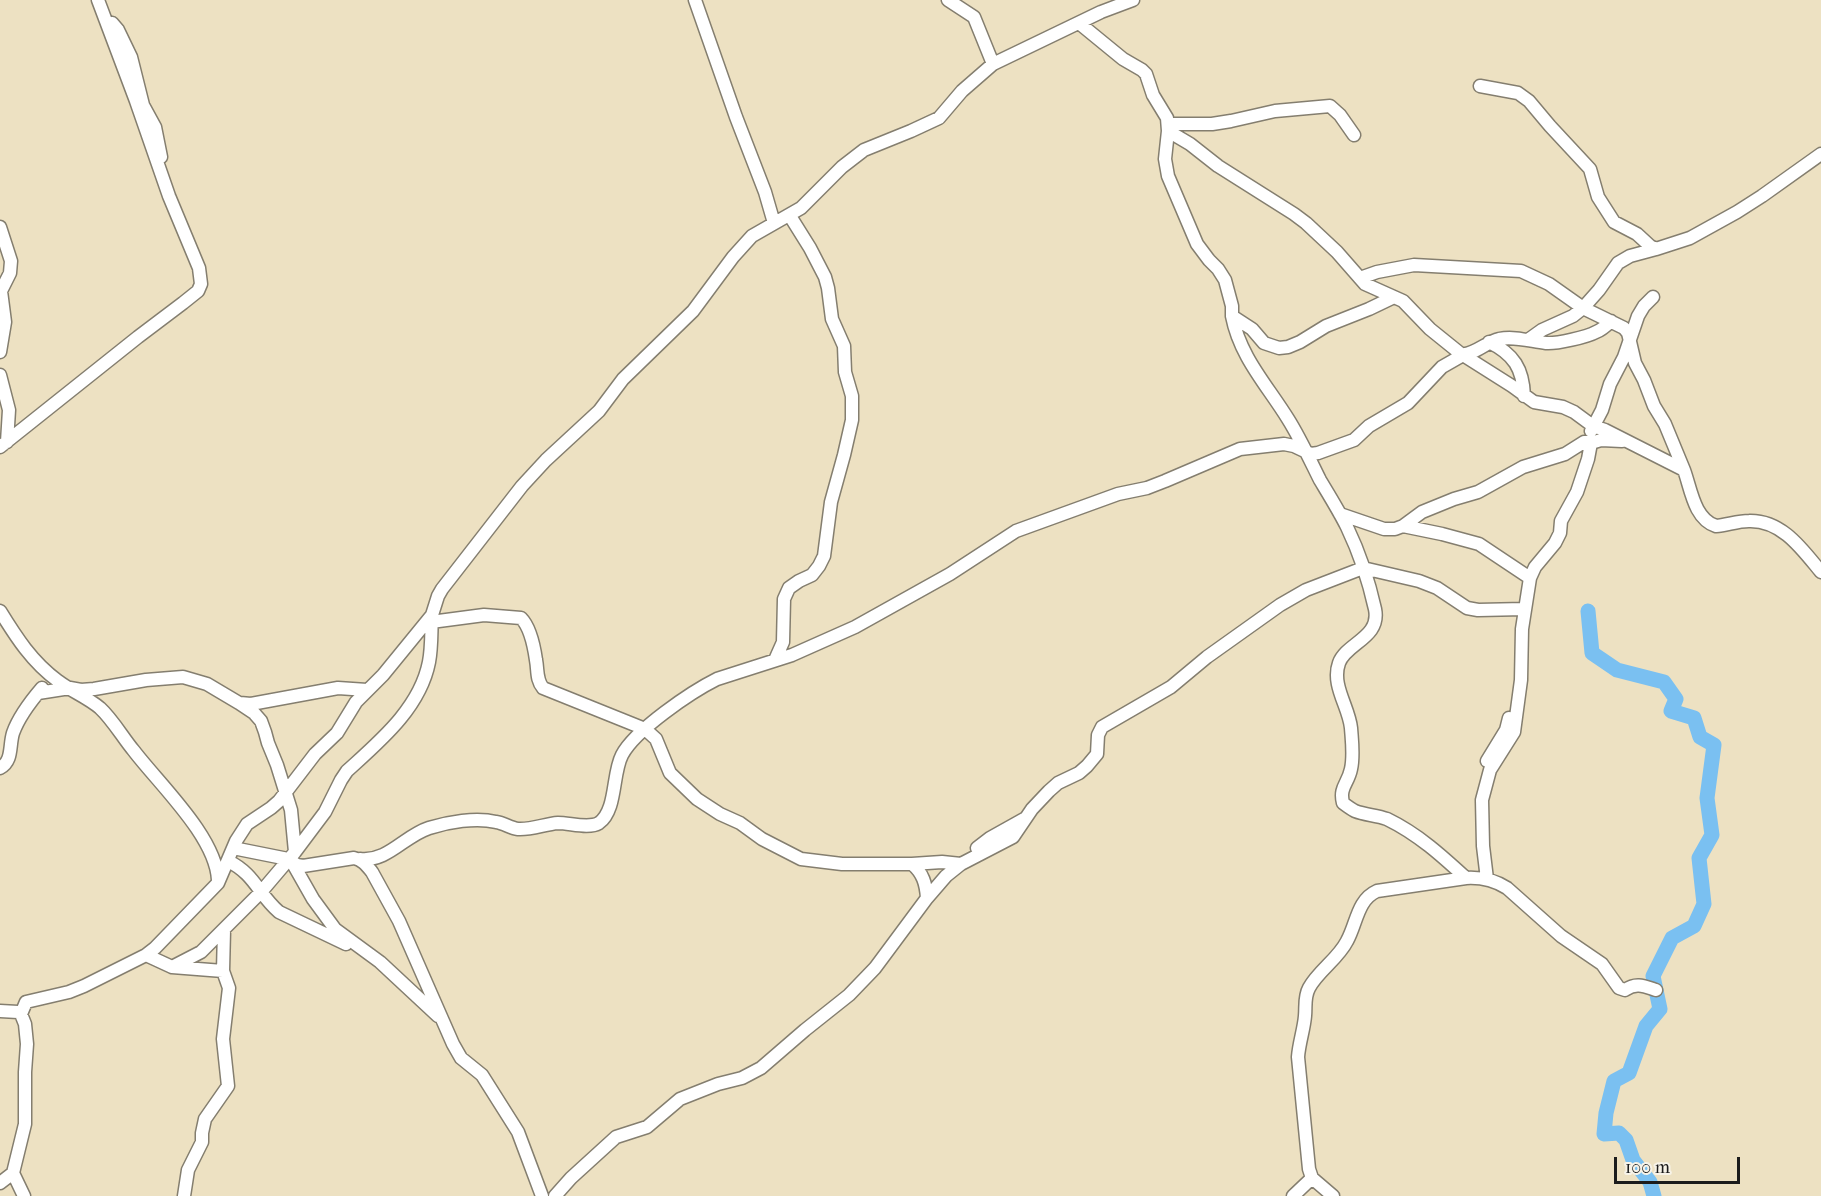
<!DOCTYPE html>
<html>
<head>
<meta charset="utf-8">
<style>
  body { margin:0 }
  #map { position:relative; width:1821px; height:1196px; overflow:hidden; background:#ede1c2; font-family:"IM FELL French Canon",serif }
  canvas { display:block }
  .scale { position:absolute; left:1614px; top:1157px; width:126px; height:27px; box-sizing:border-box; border:3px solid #1c1c1c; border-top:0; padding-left:8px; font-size:18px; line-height:21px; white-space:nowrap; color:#1c1c1c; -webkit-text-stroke:4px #f7f3e8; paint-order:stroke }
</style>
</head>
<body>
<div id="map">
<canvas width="1821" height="1196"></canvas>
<div class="scale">100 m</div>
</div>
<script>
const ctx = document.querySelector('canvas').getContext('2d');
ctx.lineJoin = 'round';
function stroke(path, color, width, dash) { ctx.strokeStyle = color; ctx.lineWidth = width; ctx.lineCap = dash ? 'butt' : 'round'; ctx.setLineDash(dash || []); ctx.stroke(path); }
stroke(new Path2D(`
  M1588,611L1592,653L1617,670L1664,682L1676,699L1671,711L1694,718L1700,737L1714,745L1707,798L1712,835L1699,858L1704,904L1694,926L1672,938L1653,976L1660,1009L1646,1026L1629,1073L1614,1081L1606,1113L1604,1134L1619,1133L1626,1140L1633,1160L1650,1182L1654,1196`), '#7ac0f1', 15);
const minor = new Path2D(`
  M695,0L736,117L765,192L774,223
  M948,0L974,17L993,64
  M112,23L118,30L131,57L143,105L155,127L161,157
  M1079,23L1123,59L1142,70L1146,74L1153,95L1167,118L1168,131L1165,159L1168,176L1197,244L1209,260L1218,269L1225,280L1232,306V316L1252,329L1264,343L1279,348L1288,347L1300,342L1326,326L1369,309L1394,297
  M1480,86L1518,93L1529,101L1550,126L1590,169L1598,197L1614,222L1637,234L1650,246L1656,249L1690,238L1737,212L1762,196L1821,154
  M1168,124H1212L1231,121L1275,111L1330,106L1340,115L1354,135
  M1168,131L1190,144L1218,166L1294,214L1306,223L1337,252L1365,284L1403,301L1430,329L1461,354C1473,356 1486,342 1499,339C1515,336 1530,341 1546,343C1556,344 1587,337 1596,332C1602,330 1607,325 1611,321
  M0,227L11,261L10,273L1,291L5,322L0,352
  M1360,278L1377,272L1414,265L1521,271L1549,284L1583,308L1624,328L1628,333L1635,363L1644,380L1654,406L1665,424L1684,470
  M1232,316C1240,357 1267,385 1288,419C1300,438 1310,460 1320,480C1329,495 1339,511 1347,527C1359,552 1369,582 1375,609C1381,638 1346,643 1339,663C1331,685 1349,707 1351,728C1352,742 1354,756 1351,769C1348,784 1339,787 1343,803C1347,806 1351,809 1355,811C1365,815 1376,815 1387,819C1418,834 1442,856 1466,878
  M1528,340L1542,330L1573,316L1583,308L1599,290L1618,263L1630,256L1656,249
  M1489,342C1514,354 1523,369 1524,396
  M0,375L9,410L7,442
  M1591,431L1602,410L1610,384L1624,357L1638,316L1644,306L1653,297
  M0,447L138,337L183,303L198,291L201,284L199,268L169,196L136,101L98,0
  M1340,514L1384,529H1395L1403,526L1422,512L1454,499L1478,492L1523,467L1565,454L1584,442H1592
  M1403,526L1442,534L1479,544L1530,578
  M0,611C16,637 32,662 58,681C71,691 87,697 100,708C113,720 123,738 134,751C160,785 216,837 218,880
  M431,622L484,615L521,618C530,627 534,646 536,660C538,670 536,680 543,688L645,729L656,739L670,773L697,799L720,814L740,823L762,839L801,859L842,864H912C923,873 926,884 927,898
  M775,660L783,642L784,599L789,588L799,581L812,575L819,566L824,556L831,502L844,455L852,420V396L845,372L844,346L832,319L828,288L825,277L810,248L790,216
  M38,693L70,688L81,690L94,689L146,680L183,677L207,684L239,703L254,713L261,721L265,732L268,743L277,765L291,810L295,852
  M240,703L251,704L338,688L367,690
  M1487,761L1506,730L1509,718
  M0,768C13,761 9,746 13,733C19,716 30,702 42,688
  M233,848L288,859L297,865L303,866L354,858C363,860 367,866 372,872L399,921L453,1044L461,1058L482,1075L518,1132L542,1196
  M977,848L990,838L1024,819
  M360,859C388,862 404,836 429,828C448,822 476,817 496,822C504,823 510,828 518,829C531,830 545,824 558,823C570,823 589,829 599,823C617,810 612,774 622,755C635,730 691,692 717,679L792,655L855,627L950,574L1016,531L1118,494L1147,488L1165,481L1240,449L1284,444L1294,446L1311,454L1318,453L1354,440L1369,426L1408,403L1442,367L1463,355L1512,386L1534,402L1563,407L1574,412L1593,426L1605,430L1684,470C1691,489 1694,519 1716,526C1727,525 1738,521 1749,521C1782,520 1802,549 1821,572
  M228,861C255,874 258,894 279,912L346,944
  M292,862L313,899L335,929L380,962L438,1016
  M912,864L942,862L961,864
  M1487,879L1483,846L1482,800L1490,770L1514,732L1521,680L1522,629L1530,578L1535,567L1555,543L1560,533L1561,521L1577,492L1588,459L1591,443L1601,440L1622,441
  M146,955L172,967L223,971L229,988L223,1039L228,1086L205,1119L202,1133V1142L188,1170L184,1196
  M172,967L201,952L261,892L295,852L325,812L341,780L347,771C380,741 420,708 429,662C432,647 431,630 432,615
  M223,971L224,930
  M0,1011L18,1012L21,1014
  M0,1183L13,1173
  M24,1196L13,1173L25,1124V1072L27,1044L25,1024L21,1014L26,1002L69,992L84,986L146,955L155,948L218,883L236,841L247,824L271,808L279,801L315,754L337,733L356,702L383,675L432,615L438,596L442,589L522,486L546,460L599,411L623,379L693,311L733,257L752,236L801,208L842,167L864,150L911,131L939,118L962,91L993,64L1101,12L1133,0
  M555,1196L571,1178L616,1137L647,1127L680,1099L718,1084L742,1078L761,1068L805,1030L849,995L875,968L927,898L946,876L961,864L1013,837L1032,809L1049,791L1058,783L1079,773L1087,766L1097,754L1098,735L1102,727L1171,687L1207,657L1280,605L1306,590L1363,568L1419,581L1437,588L1467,608L1478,610L1524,609
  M1293,1196L1312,1178
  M1333,1196L1312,1178L1309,1169L1298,1057C1299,1043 1304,1029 1305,1016C1306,1006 1304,997 1309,988C1318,971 1338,959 1347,941C1357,923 1357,900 1377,891L1466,878C1482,877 1494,880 1507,888L1561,936L1602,964L1619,988L1625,990C1636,982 1644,986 1656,990`);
stroke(minor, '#847e6f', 15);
stroke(minor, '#fff', 12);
</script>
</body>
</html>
